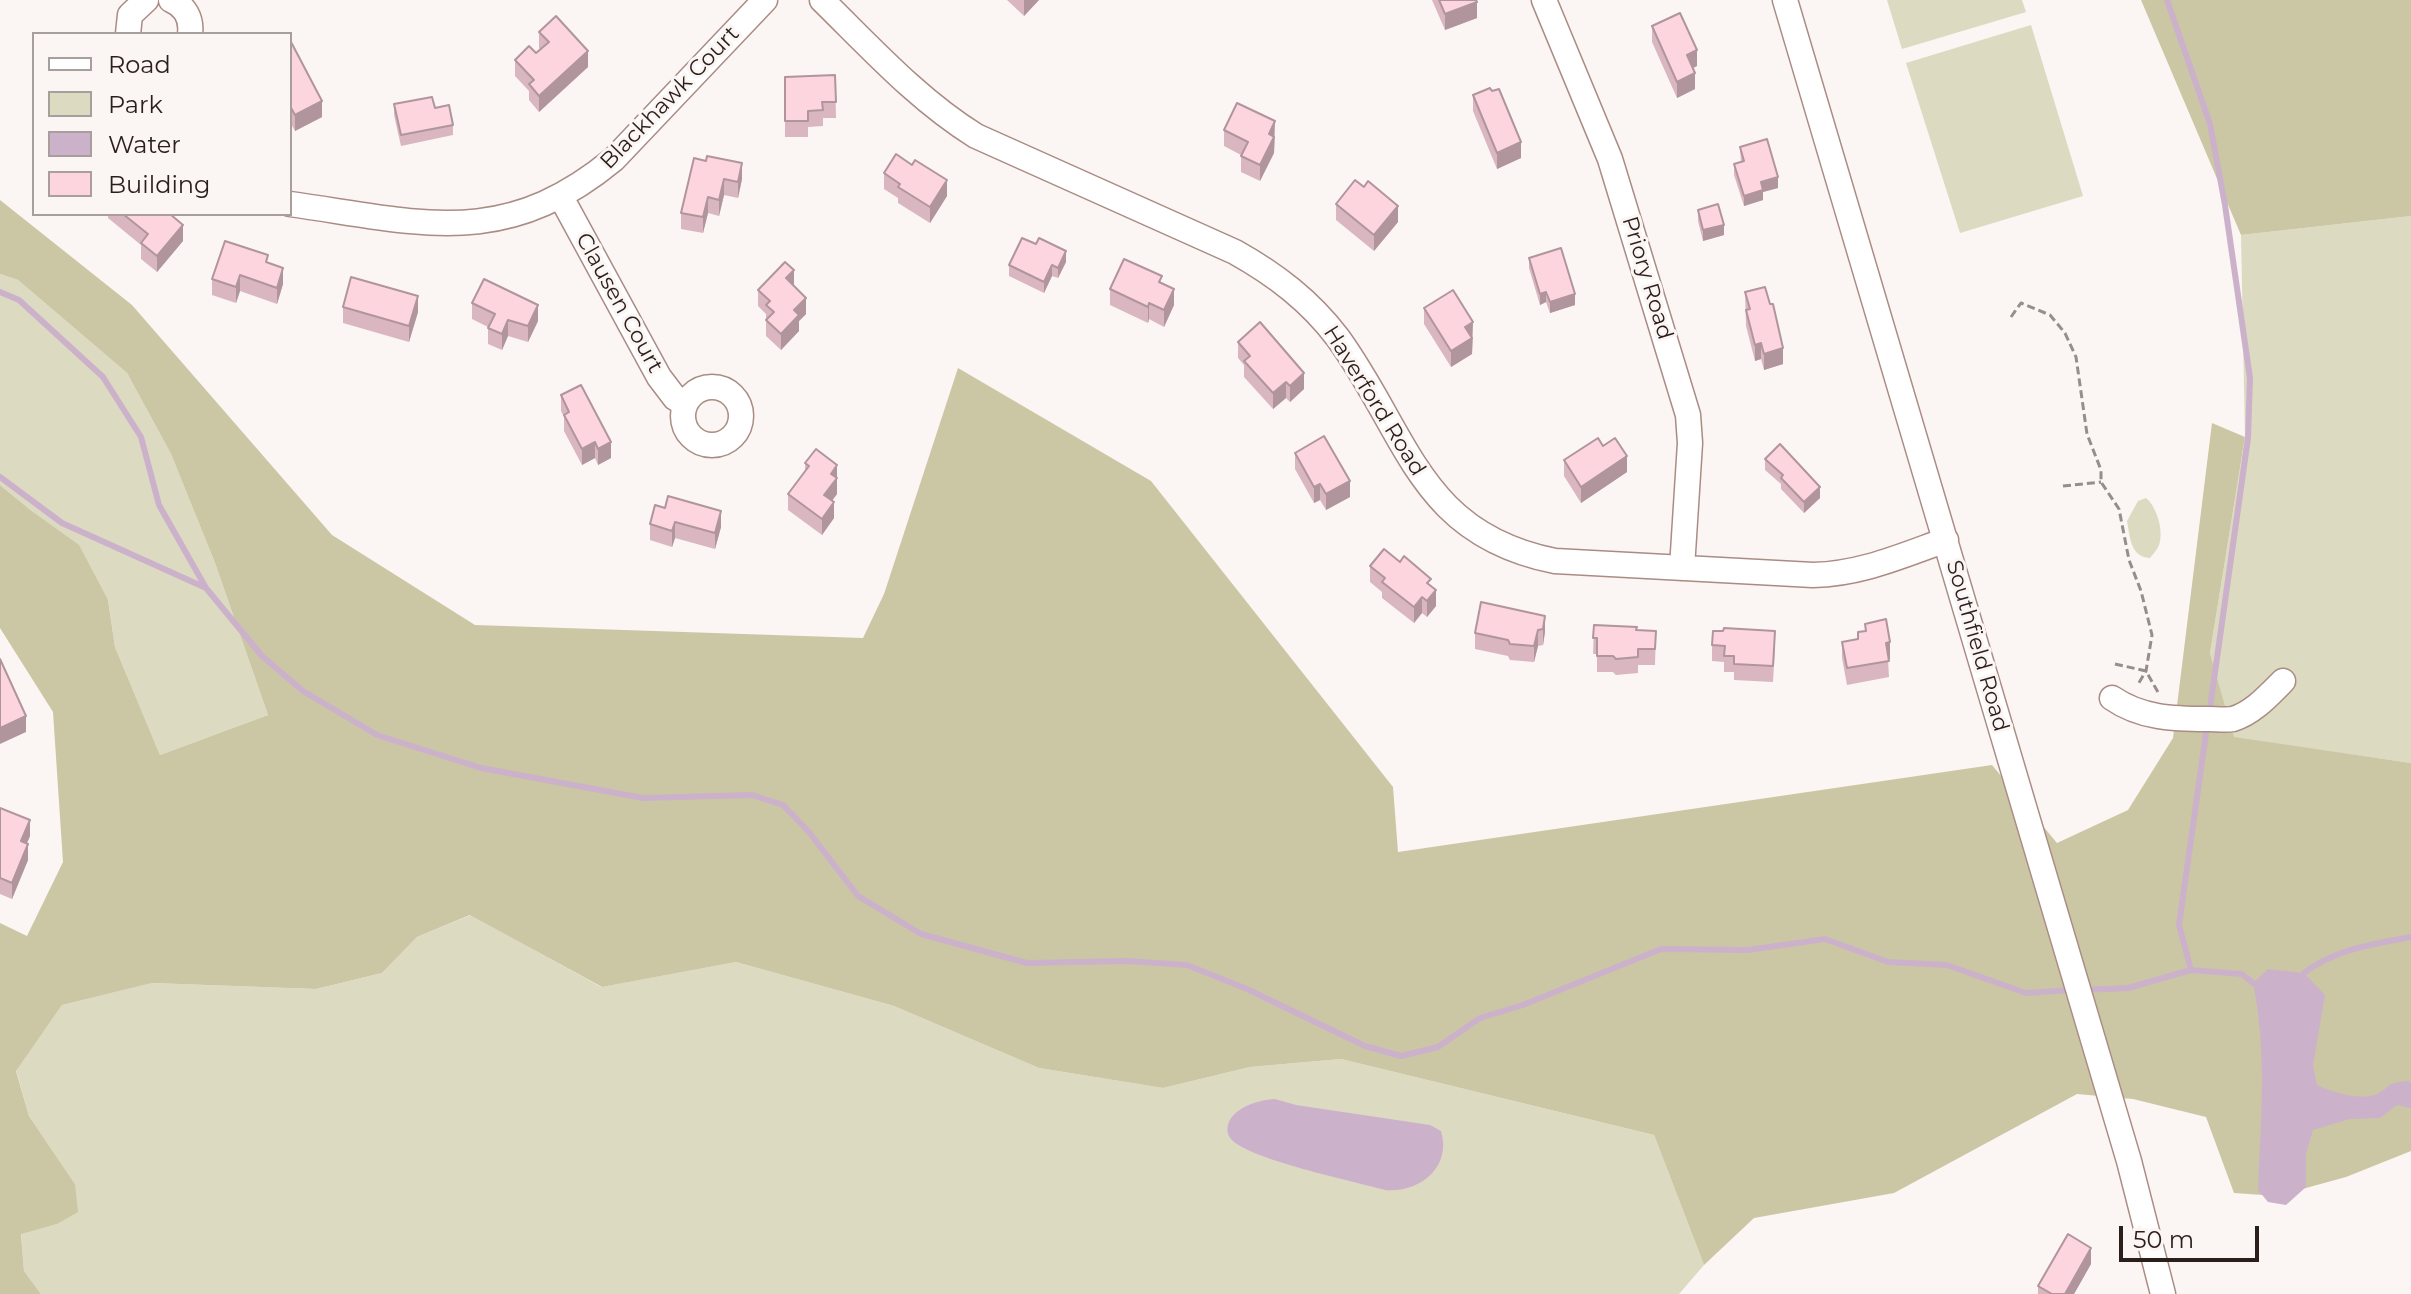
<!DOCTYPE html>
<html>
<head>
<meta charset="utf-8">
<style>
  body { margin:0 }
  #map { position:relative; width:2411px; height:1294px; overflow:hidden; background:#fbf5f3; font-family:Montserrat,sans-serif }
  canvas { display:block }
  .legend { position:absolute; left:32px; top:32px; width:260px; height:184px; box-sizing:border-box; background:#fbf5f3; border:2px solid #a89f9d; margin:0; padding:10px 14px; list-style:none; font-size:24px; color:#2b1f1c }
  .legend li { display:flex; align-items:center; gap:16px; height:40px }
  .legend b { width:40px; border:2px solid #a89f9d }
  .scale { position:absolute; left:2119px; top:1226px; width:140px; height:36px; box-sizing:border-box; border:4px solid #2b1f1c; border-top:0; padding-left:10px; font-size:24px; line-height:28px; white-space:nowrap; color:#2b1f1c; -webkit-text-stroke:6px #fbf5f3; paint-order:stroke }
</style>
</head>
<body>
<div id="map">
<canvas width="2411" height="1294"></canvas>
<ul class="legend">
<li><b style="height:10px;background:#fff"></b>Road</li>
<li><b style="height:22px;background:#dcdac1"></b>Park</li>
<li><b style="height:22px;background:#ccb1cb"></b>Water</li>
<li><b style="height:22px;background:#fdd5df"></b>Building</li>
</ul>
<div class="scale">50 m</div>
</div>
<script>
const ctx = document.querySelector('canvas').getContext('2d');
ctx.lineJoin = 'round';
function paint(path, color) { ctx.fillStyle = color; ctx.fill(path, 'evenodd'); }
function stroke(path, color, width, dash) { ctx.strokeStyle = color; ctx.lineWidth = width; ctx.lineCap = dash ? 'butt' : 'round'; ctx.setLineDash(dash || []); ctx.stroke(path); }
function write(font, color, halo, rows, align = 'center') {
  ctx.font = font + ' Montserrat,sans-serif'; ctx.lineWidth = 6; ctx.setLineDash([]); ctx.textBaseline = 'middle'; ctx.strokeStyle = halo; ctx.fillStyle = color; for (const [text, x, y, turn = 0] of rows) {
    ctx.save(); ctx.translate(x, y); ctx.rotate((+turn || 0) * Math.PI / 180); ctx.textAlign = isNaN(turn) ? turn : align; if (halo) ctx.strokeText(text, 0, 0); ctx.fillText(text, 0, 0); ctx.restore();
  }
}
paint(new Path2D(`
  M1887,0H2022L2026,12L1902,49Z
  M2031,25L2083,196L1960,233L1906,63Z
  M2411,216V763L2234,738L2210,653L2245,437L2241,235Z
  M0,274L18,280L127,373L171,454L215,563L268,715L160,755L115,647L108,600L33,512L0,485Z
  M2146,498C2156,506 2163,528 2160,541C2159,548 2154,553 2150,558C2130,557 2130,536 2127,521L2138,501Z
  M471,915L601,987L736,962L894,1006L1039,1068L1163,1088L1250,1067L1341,1059L1654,1135L1704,1265L1679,1294H41L24,1271L21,1233L57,1224L75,1184L29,1116L16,1070L62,1005L151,983L316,989L382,973L417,937Z`), '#dcdac1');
paint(new Path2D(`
  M2141,0H2411V216L2241,235Z
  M0,200L132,305L332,535L475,625L863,638L884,594L958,368L1151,481L1393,787L1398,852L1992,765L2057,843L2128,810L2173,738L2212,423L2245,437L2210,653L2234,737L2411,763V1151L2346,1177L2277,1196L2234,1193L2206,1117L2133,1099L2077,1094L1894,1193L1754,1218L1704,1265L1654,1135L1341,1059L1250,1067L1163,1088L1039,1068L894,1006L736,962L602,987L470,915L417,937L382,973L316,989L152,983L62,1005L16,1071L29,1116L75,1184L78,1212L57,1224L21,1234L24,1271L41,1294H0V923L27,936L63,862L53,712L0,628V485L33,512L79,545L108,600L115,647L160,755L268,715L215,563L171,454L127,373L18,280L0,274Z`), '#cbc7a5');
paint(new Path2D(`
  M2268,969L2304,973L2325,995L2313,1066L2317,1085C2331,1092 2357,1100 2374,1095C2390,1090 2383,1082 2409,1081L2411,1084V1108L2397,1105L2380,1118L2350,1119L2313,1130L2306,1154V1187L2286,1205L2268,1202L2258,1190C2261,1121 2267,1051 2253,983Z
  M1275,1099L1296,1105L1430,1125L1441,1131C1452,1168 1419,1193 1385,1190C1353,1181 1252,1160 1232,1140C1226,1134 1226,1126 1231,1118C1241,1105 1260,1100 1275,1099Z`), '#ccb1cb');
stroke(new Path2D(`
  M2167,0L2210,124L2225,205L2250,378L2248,438L2209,715
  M0,292L19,300L103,377L141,437L159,505L206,588L262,656L303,691L377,735L481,768L643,798L752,795L783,805L809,832L858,896L921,934L1027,963L1127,961L1187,965L1247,989L1365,1046L1401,1056L1438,1047L1480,1018L1523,1005L1661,949L1748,950L1825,939L1888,962L1947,965L2026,993L2071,990
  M0,477L62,523L206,588
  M2191,970L2179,925L2207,726
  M2304,973C2336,949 2373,944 2411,937
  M2082,990L2128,988L2191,970L2242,974L2253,983`), '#ccb1cb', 6);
const minor = new Path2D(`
  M171,0C185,6 192,19 190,34
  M822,0C871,48 918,100 976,136L1235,252C1276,275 1310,301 1338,338C1409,436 1419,534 1555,561L1813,575C1861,574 1901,556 1946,540
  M1544,0L1610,159L1688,415L1690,443L1682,568
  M1785,0L2129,1161L2163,1294
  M128,34L130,15L146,0
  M561,197L659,377L675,398L685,404
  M290,204C419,222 503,251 614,159L765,0
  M683 416a29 29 0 1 1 58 0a29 29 0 1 1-58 0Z
  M2112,698C2141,718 2173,719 2208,719C2216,719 2226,720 2233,719C2253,713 2269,695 2283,681`);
stroke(minor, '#aa8c84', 27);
stroke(new Path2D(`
  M2011,317L2021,303L2050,315L2065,333L2076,357L2087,434L2101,470V482L2119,509L2129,560L2141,591L2152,635L2146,671L2137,686
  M2063,486L2101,482
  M2115,664L2146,671L2159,694`), '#978e8b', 3, [8, 4]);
stroke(minor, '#fff', 24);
paint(new Path2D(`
  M1007,0H1039L1024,16Z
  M1432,0H1476L1477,18L1445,30Z
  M1652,26L1697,66L1693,68L1695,89L1677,98L1652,42Z
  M539,32L588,67L539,112L529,100V91L515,76V60L536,53L540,49L539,48Z
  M290,40L322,117L295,131L290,122Z
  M835,75L836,118H823V126L808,127V137H785V77Z
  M34,93V114L32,111V95Z
  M1473,95L1521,158L1497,169L1473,111Z
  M394,104L435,108L453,125V135L401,146L394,115Z
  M1224,130L1275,137L1274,153L1260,181L1241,172V155L1224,146Z
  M1740,147L1778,188L1763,192V200L1744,206L1734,175V164L1741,162Z
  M694,158L742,179L738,198L724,195L719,216L708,213L703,233L681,229V213Z
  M884,173L947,196L930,223L898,203V198L884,189Z
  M1336,204L1398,222L1374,251L1336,220Z
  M1698,210L1724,235L1703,241L1698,221Z
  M108,214H170L183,241L157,272L141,259V245L108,218Z
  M1529,258L1575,305L1550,313L1546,302L1540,305L1529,268Z
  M1066,262L1058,278L1052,276L1044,293L1009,276V265Z
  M268,263L283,284L277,304L240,291L236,303L212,295V279Z
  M1162,283L1174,305L1164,327L1149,319L1148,323L1110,305V289Z
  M794,286L806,314L799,321V331L781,350L766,336V314L758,306V290Z
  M1745,292L1783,364L1764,370L1761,359L1755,361L1746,326Z
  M472,303L538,321L528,342L508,336L502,350L488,344V327L472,319Z
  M343,307L418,312L409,342L343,323Z
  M1424,308L1473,338L1472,354L1451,367L1424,324Z
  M1238,342L1304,389L1290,402L1286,398L1273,409L1244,377V365L1238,358Z
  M561,395L611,458L598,465L595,458L582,465L564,431V417L561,411Z
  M1295,453L1350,497L1326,510L1320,500L1314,503L1295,469Z
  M1765,459L1820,498L1804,513L1781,489V484L1765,470Z
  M1564,460L1627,472L1581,503L1564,476Z
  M805,463L837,465V494L832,501L834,518L822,535L788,510V494L805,472Z
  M655,505L721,527L715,549L675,538L672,547L650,540V524Z
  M1370,566L1431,586L1436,606L1427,617L1422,613L1414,623L1382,598V592L1370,582Z
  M1545,616V632L1543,645L1538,646L1534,662L1510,660L1508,656L1475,649V633Z
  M1865,624L1890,659H1888L1889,677L1847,685L1842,658V642L1858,639L1865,631Z
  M1594,625L1636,630L1656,631L1655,665H1638V673L1616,675L1613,672H1597V654H1593Z
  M1712,645L1775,647L1773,682L1734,680V672H1724V662L1712,661Z
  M0,808L30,836L27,843L28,860L12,899L0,894Z
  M2091,1264L2074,1294H2038V1286Z`), '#dab7c0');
paint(new Path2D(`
  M1024,0H1039L1024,16Z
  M1477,2V18L1445,30V14Z
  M1697,50V66L1687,71V55Z
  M588,51V67L539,112V96Z
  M1695,73V89L1677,98V82Z
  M322,101V117L295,131V115Z
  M1275,121L1274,153L1260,181V165L1269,134Z
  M1521,142V158L1497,169V153Z
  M742,163V179L738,198V182Z
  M1778,177V188L1763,192V200L1744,206V196L1761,182Z
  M724,179V195L719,216V200Z
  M947,180V196L930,223V207Z
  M708,197V213L703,233V217Z
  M1398,206V222L1374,251V235Z
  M183,225V241L157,272V256Z
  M1724,225V235L1703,241V230Z
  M1066,251V262L1058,278V268Z
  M1052,265V276L1044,293V282Z
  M283,268V284L277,304V288Z
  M794,270V286L786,278Z
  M240,275V291L236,303V287Z
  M1174,289V305L1164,327V310Z
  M1546,292V302L1540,305V294Z
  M1575,294V305L1550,313V302Z
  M418,296V312L409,342V326Z
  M806,298V314L799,321V331L781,350V334L794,310Z
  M1149,303V319L1148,323V307Z
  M538,305V321L528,342V326Z
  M508,320V336L502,350V334Z
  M1473,322L1472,354L1451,367V351L1465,327Z
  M1761,343V359L1755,361V345Z
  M1783,348V364L1764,370V354Z
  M1304,373V389L1290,402V386Z
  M1286,382V398L1273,409V393Z
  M595,442V458L582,465V449Z
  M611,442V458L598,465V449Z
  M1627,456V472L1581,503V487Z
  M837,465V494L824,511V495L831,474Z
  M1350,481V497L1326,510V494Z
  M1320,484V500L1314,503V487Z
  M1820,487V498L1804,513V502Z
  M834,502V518L822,535V519Z
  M721,511V527L715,549V533Z
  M675,522V538L672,547V531Z
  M1436,590V606L1427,617V601Z
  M1422,597V613L1414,623V607Z
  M1545,616V632L1543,645V629Z
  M1538,630V646L1534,662V646Z
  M1890,642V659H1886V643Z
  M26,716V732L0,744V728Z
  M30,820V836L21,857V841Z
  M28,844V860L12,899V883Z
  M2091,1248V1264L2074,1294H2065Z`), '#b1959c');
const building = new Path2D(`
  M1439,0H1476L1477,2L1445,14Z
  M1680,13L1697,50L1687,55L1695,73L1677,82L1652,26Z
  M556,16L588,51L539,96L529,84L534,80L515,60L529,46L536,53L549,42L539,32Z
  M290,40L322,101L295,115L290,106Z
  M835,75L836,102H822L823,110L808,111V121H785V77Z
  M1490,88L1492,91L1499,89L1521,142L1497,153L1473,95Z
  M432,97L435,108L449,105L453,125L401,135L394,104Z
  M1237,103L1275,121L1269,134L1274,137L1260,165L1241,156L1248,142L1224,130Z
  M1767,139L1778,177L1761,182L1763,190L1744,196L1734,164L1744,161L1740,147Z
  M896,154L912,165L915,160L947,180L930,207L898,187L900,184L884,173Z
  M707,156L742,163L738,182L724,179L719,200L708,197L703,217L681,213L694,158L706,161Z
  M1355,180L1364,187L1368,181L1398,206L1374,235L1336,204Z
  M1718,204L1724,225L1703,230L1698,210Z
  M123,214H170L183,225L157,256L141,243L148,234Z
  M1022,238L1036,244L1039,238L1066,251L1058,268L1052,265L1044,282L1009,265Z
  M225,241L268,255L266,262L283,268L277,288L240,275L236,287L212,279Z
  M1561,248L1575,294L1550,302L1546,292L1540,294L1529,258Z
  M1124,259L1162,276L1159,282L1174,289L1164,310L1149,303L1148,307L1110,289Z
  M785,262L794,270L786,278L806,298L794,310L799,315L781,334L766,320L774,312L766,305L770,301L758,290Z
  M351,277L418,296L409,326L343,307Z
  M484,279L538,305L528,326L508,320L502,334L488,328L495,314L472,303Z
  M1765,287L1770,304H1773L1783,348L1764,354L1761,343L1755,345L1746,310L1750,309L1745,292Z
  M1453,290L1473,322L1465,327L1472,338L1451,351L1424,308Z
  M1260,322L1304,373L1290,386L1286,382L1273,393L1244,361L1250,356L1238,342Z
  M581,385L611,442L598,449L595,442L582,449L564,415L569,412L561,395Z
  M1324,436L1350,481L1326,494L1320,484L1314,487L1295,453Z
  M1598,438L1603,446L1615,438L1627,456L1581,487L1564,460Z
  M1780,444L1820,487L1804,502L1781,478L1783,475L1765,459Z
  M816,449L837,465L831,474L837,478L824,495L834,502L822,519L788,494L809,466L805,463Z
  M668,496L721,511L715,533L675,522L672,531L650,524L655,505L665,508Z
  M1384,549L1400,562L1404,556L1431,579L1427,583L1436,590L1427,601L1422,597L1414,607L1382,582L1385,578L1370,566Z
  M1481,602L1545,616L1543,629L1538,630L1534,646L1510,644L1508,640L1475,633Z
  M1886,619L1890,642L1886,643L1889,661L1847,668L1842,642L1858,639V632L1866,631L1865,624Z
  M1594,625L1637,627L1636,630L1656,631L1655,649H1638V657L1616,659L1613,656H1597V638H1593Z
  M1724,628L1775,631L1773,666L1734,664V656H1724L1725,646L1712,645L1713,631H1723Z
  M0,659L26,716L0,728Z
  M0,808L30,820L21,841L28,844L12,883L0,878Z
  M2068,1234L2091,1248L2065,1294H2052L2038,1286Z`);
paint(building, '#fdd5df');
stroke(building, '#b1959c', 2);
write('22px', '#2b1f1c', '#fbf5f3', [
  ["Blackhawk Court",670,98,-46],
  ["Priory Road",1647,278,73],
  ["Clausen Court",619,303,61],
  ["Haverford Road",1374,401,58],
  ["Southfield Road",1977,646,74]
]);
</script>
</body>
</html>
